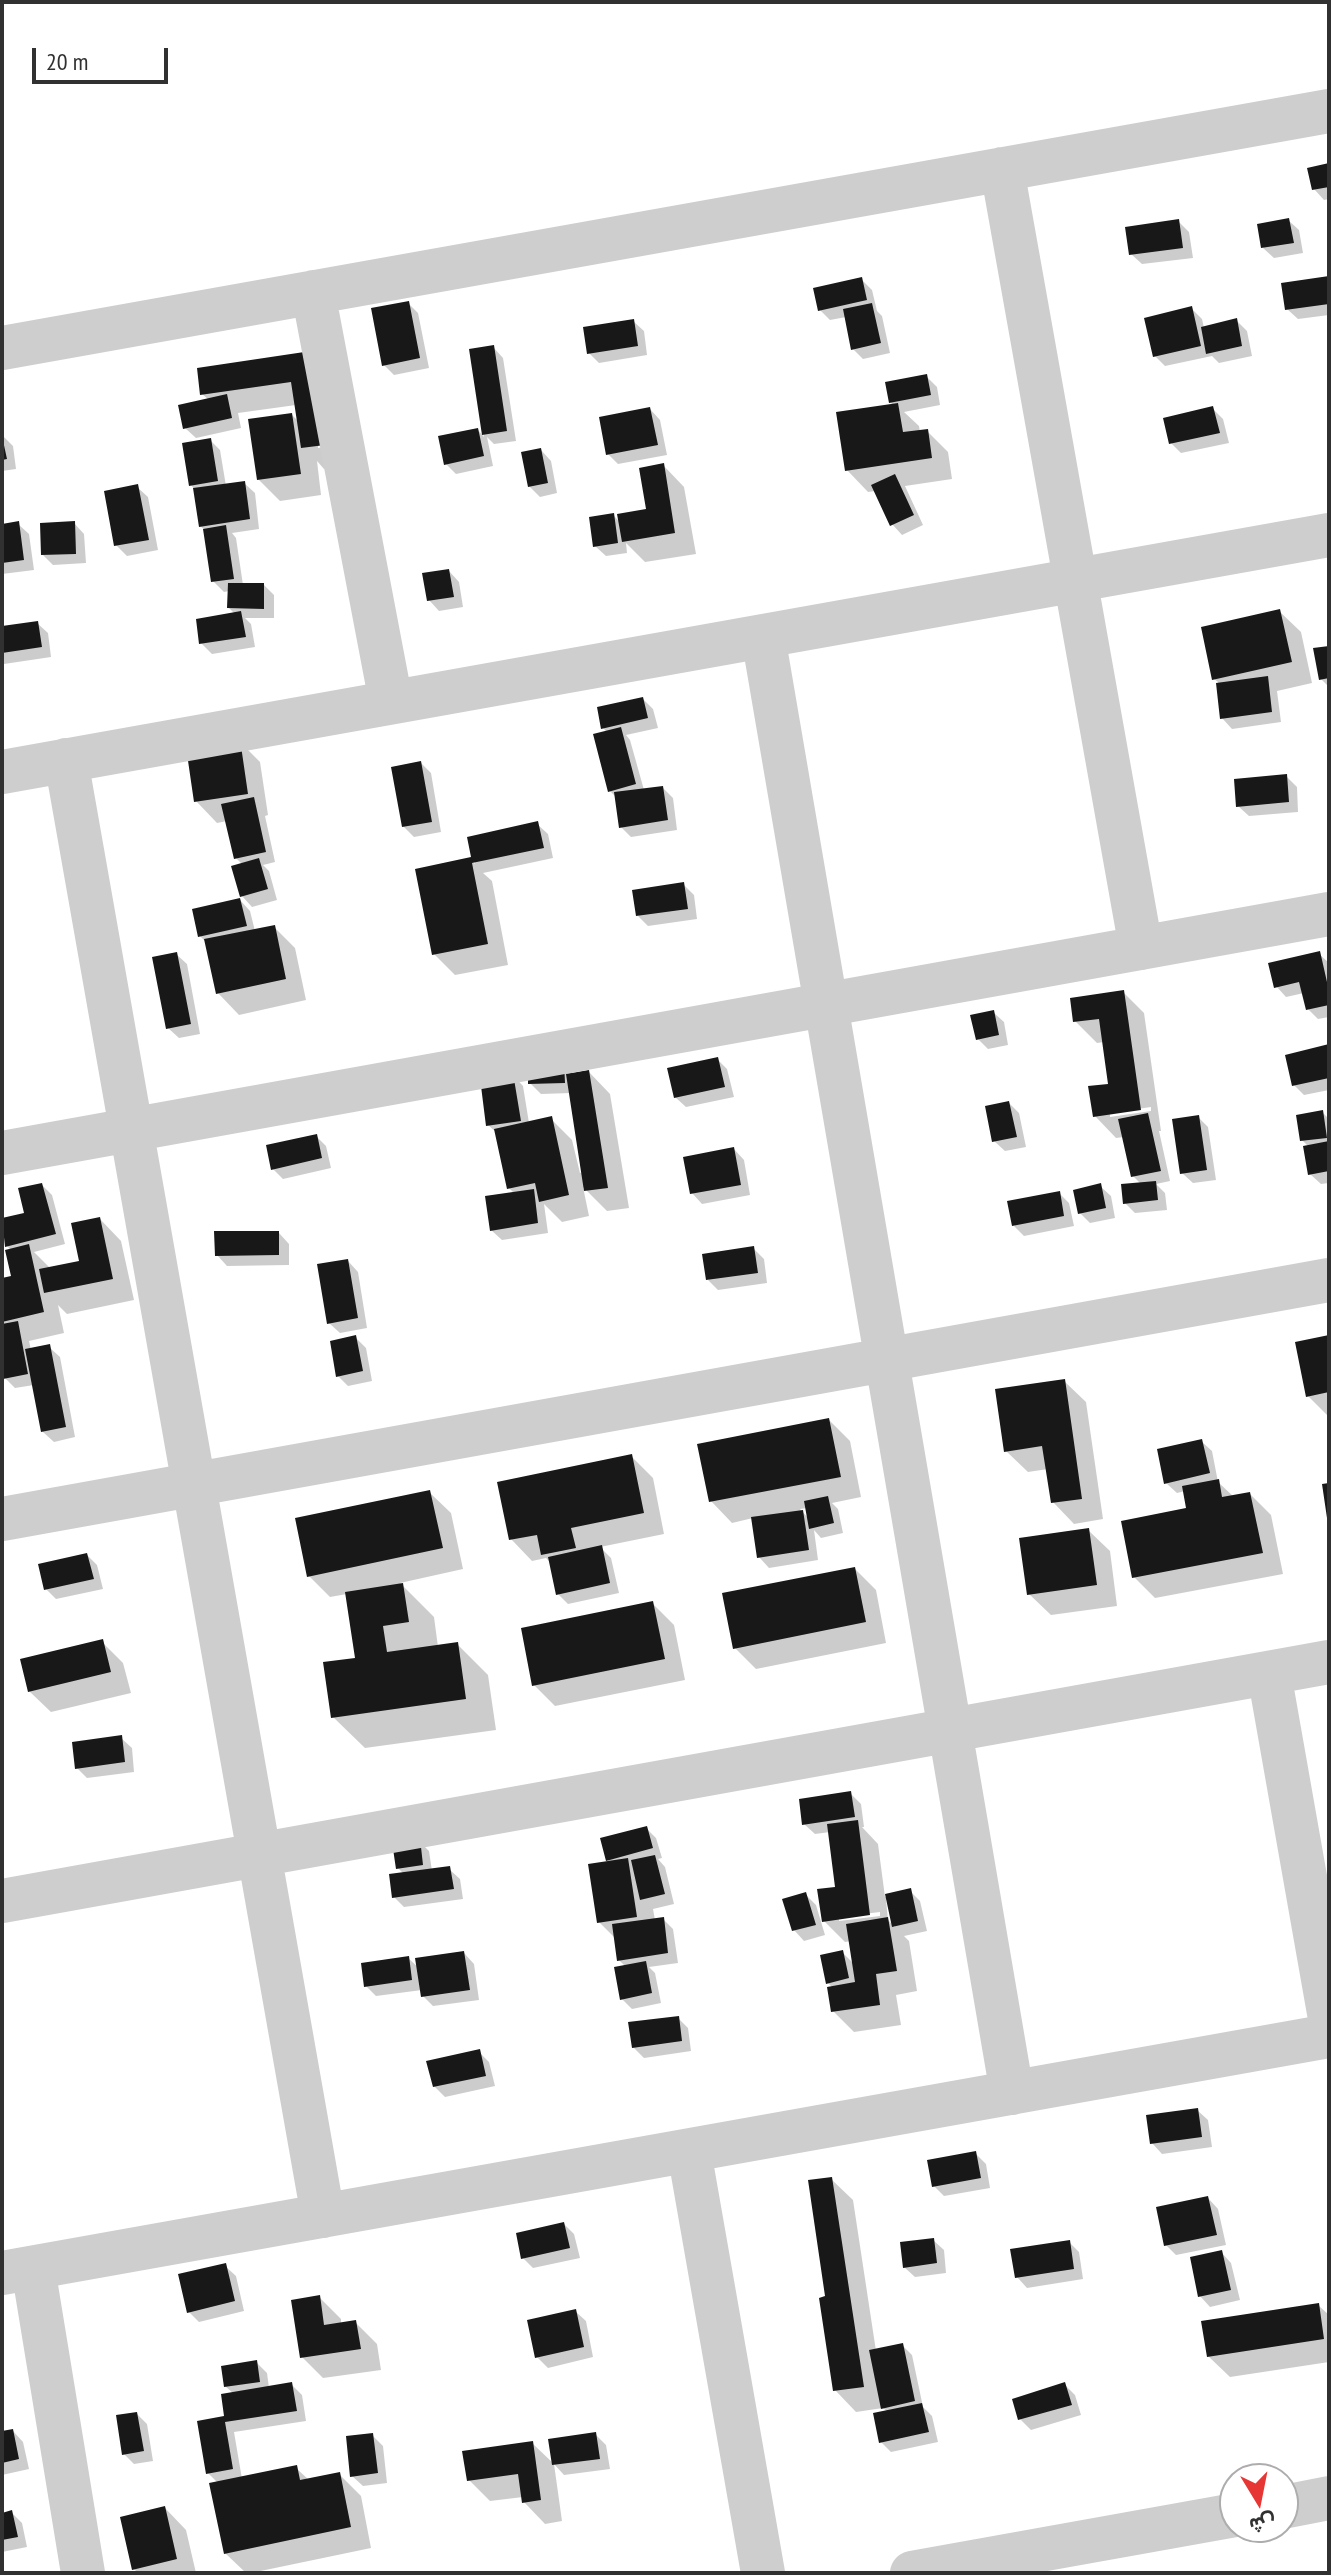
<!DOCTYPE html>
<html>
<head>
<meta charset="utf-8">
<style>
  body { margin:0 }
  #map { position:relative; width:1331px; height:2575px; overflow:hidden; background:#fff; font-family:"PT Sans Narrow",Vazirmatn,sans-serif }
  canvas { display:block }
  .frame { position:absolute; inset:0; border:4px solid #313131; pointer-events:none }
  .north { position:absolute; left:1219px; top:2463px; width:80px; height:80px; box-sizing:border-box; background:#fff; border:2px solid #adadad; border-radius:50%; rotate:170deg; font-size:22px; font-weight:700; line-height:32px; text-align:center; color:#313131 }
  .north::after { content:''; display:block; margin:auto; width:28px; height:36px; background:#e73735; clip-path:polygon(50% 0,100% 100%,50% 72%,0 100%) }
  .scale { position:absolute; left:32px; top:48px; width:136px; height:36px; box-sizing:border-box; border:4px solid #313131; border-top:0; padding-left:10px; font-size:24px; line-height:28px; white-space:nowrap; color:#313131; -webkit-text-stroke:6px #fff; paint-order:stroke }
</style>
</head>
<body>
<div id="map">
<canvas width="1331" height="2575"></canvas>
<div class="frame"></div>
<div class="north">ش</div>
<div class="scale">20 m</div>
</div>
<script>
const ctx = document.querySelector('canvas').getContext('2d');
ctx.lineJoin = 'round';
function paint(path, color) { ctx.fillStyle = color; ctx.fill(path, 'evenodd'); }
function stroke(path, color, width, dash) { ctx.strokeStyle = color; ctx.lineWidth = width; ctx.lineCap = dash ? 'butt' : 'round'; ctx.setLineDash(dash || []); ctx.stroke(path); }
paint(new Path2D(`
  M1329,165V199L1324,200L1314,189Z
  M1288,220L1299,230L1303,253L1274,258L1263,248Z
  M1178,221L1189,232L1193,258L1142,264L1131,254Z
  M1329,278V315L1298,319L1287,309Z
  M861,279L872,290L877,311L882,316L890,353L863,359L853,349L846,317L830,320L820,310Z
  M408,303L418,313L429,368L394,375L384,365Z
  M1191,308L1202,319L1204,328L1236,320L1247,331L1252,356L1219,363L1212,356L1165,366L1155,356Z
  M633,321L644,331L647,355L599,363L589,353Z
  M493,347L503,358L516,441L494,444L487,437L493,466L456,474L446,464L478,430L484,437L471,350Z
  M310,353L345,466L324,469L317,461L321,495L280,501L258,479L292,415L299,422L296,405L238,413L241,428L196,438L185,428L209,400L202,394ZM318,444L335,445L318,448Z
  M926,376L937,387L940,405L904,412L919,426L920,432L927,431L948,452L952,479L905,486L923,525L902,535L892,524L876,491L868,492L847,470L894,406L890,402Z
  M650,409L660,420L667,455L618,464L608,454Z
  M1213,409L1223,419L1229,443L1181,453L1171,443Z
  M3,436L13,446L16,469L2,471Z
  M210,440L220,450L226,486L244,483L255,493L259,529L232,533L236,538L243,585H264L274,595V618H245L251,624L255,647L212,654L201,643L235,614L229,608V591L224,592L213,581L206,531L200,526L195,490L191,485Z
  M541,450L551,461L557,493L540,497L529,486Z
  M663,465L684,487L696,554L645,562L626,543L627,553L606,556L595,546L613,515L620,522L649,511Z
  M137,487L148,497L158,550L127,556L116,545Z
  M74,523L84,534L86,563L53,565L43,555Z
  M18,524L29,534L34,570L2,574V526Z
  M449,571L459,582L463,607L439,611L429,600Z
  M1279,611L1301,632L1312,683L1277,691L1281,722L1232,729L1222,718L1218,682L1214,679Z
  M37,623L48,633L51,657L4,664L2,628Z
  M1329,648V687L1321,679Z
  M643,699L653,709L658,728L626,735L630,740L644,790L663,788L673,798L677,830L631,837L621,827L617,798L610,791L608,733L603,728Z
  M239,741L260,762L268,815L265,816L275,862L263,865L269,871L277,900L252,907L242,896L243,865L236,858L227,821L217,823L196,801Z
  M421,763L431,773L441,832L414,837L403,826Z
  M1286,776L1297,787L1298,812L1249,816L1238,806Z
  M537,824L548,834L553,858L483,873L492,881L508,965L455,975L434,954L470,860L475,864L470,838Z
  M683,884L694,895L697,919L648,926L638,916Z
  M240,900L250,911L255,931L274,927L295,948L306,1000L239,1015L218,993L207,943L200,936Z
  M176,954L187,964L200,1034L179,1038L168,1028Z
  M1319,954L1329,963V1017L1318,1019L1308,1009L1304,993L1286,997L1276,986Z
  M1123,992L1144,1013L1161,1131H1159L1170,1181L1156,1184L1165,1193L1167,1210L1135,1213L1125,1203L1141,1184L1133,1176L1124,1137L1116,1138L1095,1116L1110,1085L1104,1042L1097,1043L1075,1021ZM1151,1107V1111L1110,1117V1113Z
  M993,1012L1004,1022L1008,1045L988,1049L978,1039Z
  M1329,1046V1090L1304,1095L1294,1085Z
  M717,1059L727,1069L734,1097L686,1107L675,1097Z
  M563,1064L574,1074L589,1072L610,1094L629,1208L607,1211L583,1187L589,1216L562,1222L544,1204L548,1233L502,1240L491,1230L515,1194L509,1188L498,1134L488,1125L513,1075L523,1086L529,1123L551,1119L572,1140L580,1173L583,1172L571,1093L541,1094L530,1083Z
  M1009,1103L1019,1113L1026,1147L1005,1151L994,1141Z
  M1322,1112L1329,1119V1183L1321,1184L1310,1174L1309,1147L1302,1140Z
  M1198,1117L1208,1127L1216,1180L1193,1183L1182,1173Z
  M316,1136L326,1146L331,1168L283,1179L273,1169Z
  M734,1149L744,1160L750,1195L702,1204L692,1193Z
  M42,1185L52,1195L65,1244L34,1252L51,1269L82,1263L100,1219L121,1241L134,1300L67,1314L58,1305L64,1333L29,1341L31,1350L49,1347L60,1357L75,1437L54,1442L43,1432L34,1385L15,1388L5,1378L2,1362V1280L13,1278L11,1250L7,1246L2,1220L26,1215Z
  M1100,1186L1111,1196L1115,1218L1090,1223L1080,1213Z
  M1059,1193L1069,1203L1074,1226L1024,1236L1014,1226Z
  M279,1233L289,1244V1265L227,1266L217,1255Z
  M753,1248L764,1259L767,1283L718,1290L708,1280Z
  M348,1261L358,1272L367,1328L340,1333L329,1323Z
  M355,1337L366,1348L372,1381L348,1386L338,1376Z
  M1329,1337V1417L1308,1396Z
  M1064,1381L1086,1402L1103,1519L1074,1524L1053,1502L1048,1469L1028,1472L1006,1451Z
  M829,1420L850,1441L861,1497L832,1503L838,1509L843,1533L821,1538L814,1530L818,1560L769,1568L759,1557L753,1518L732,1523L711,1501ZM807,1508L809,1519L800,1509Z
  M1201,1441L1212,1451L1218,1482L1234,1497L1250,1494L1271,1515L1283,1574L1155,1598L1134,1577L1188,1509L1185,1491L1177,1493L1166,1483Z
  M631,1456L653,1478L664,1534L600,1547L611,1558L619,1593L568,1604L558,1594L551,1563L546,1558L532,1561L511,1539Z
  M429,1492L451,1513L463,1569L400,1583L434,1617L438,1647L457,1644L488,1675L496,1730L365,1748L333,1717L357,1660L347,1594L330,1597L309,1576Z
  M1088,1530L1110,1551L1117,1606L1051,1615L1029,1594Z
  M87,1555L97,1565L103,1589L56,1599L46,1589Z
  M855,1569L876,1590L886,1643L756,1669L735,1648Z
  M653,1604L674,1625L685,1680L555,1706L534,1685Z
  M102,1642L123,1663L131,1693L51,1712L29,1691Z
  M121,1738L132,1748L134,1772L87,1778L77,1768Z
  M850,1793L861,1804L864,1827H862L878,1844L885,1897L910,1891L920,1901L927,1931L904,1936L909,1941L917,1991L896,1995L901,2025L854,2032L833,2011V1988L828,1983L842,1952L854,1964L851,1941L845,1942L824,1921L838,1888L830,1832L815,1834L804,1824ZM886,1900H889L895,1927L888,1920ZM880,1912V1916L839,1921V1917Z
  M646,1828L656,1838L662,1858L658,1859L665,1867L674,1904L653,1909L655,1920L663,1919L673,1929L678,1963L649,1967L655,1973L661,2003L632,2009L622,1999L626,1967L619,1960L616,1939L599,1922L610,1863L608,1860Z
  M419,1841L429,1851L432,1871L449,1869L460,1879L463,1899L404,1907L394,1897L404,1874L398,1868Z
  M806,1895L816,1905L825,1935L804,1941L794,1930Z
  M464,1953L474,1964L479,2000L433,2006L423,1996L422,1990L376,1996L366,1986L408,1958L419,1968Z
  M678,2018L688,2028L691,2051L644,2058L633,2047Z
  M479,2052L489,2062L495,2086L445,2097L434,2086Z
  M1197,2110L1208,2120L1212,2147L1162,2154L1152,2143Z
  M976,2154L986,2164L990,2188L944,2196L934,2186Z
  M831,2179L853,2200L876,2351L902,2345L912,2355L923,2407L932,2416L938,2442L891,2452L881,2442L888,2412L883,2408L856,2412L835,2390L828,2298Z
  M1208,2198L1218,2209L1226,2245L1176,2255L1166,2245Z
  M564,2224L574,2234L580,2258L533,2268L523,2258Z
  M933,2240L944,2250L946,2273L915,2277L904,2267Z
  M1069,2242L1079,2252L1083,2279L1027,2288L1017,2277Z
  M1221,2252L1231,2263L1240,2300L1210,2307L1200,2296Z
  M225,2266L236,2276L244,2311L199,2322L189,2312Z
  M319,2297L341,2319V2324L355,2322L377,2344L381,2370L323,2378L302,2357Z
  M1318,2305L1329,2315V2362L1230,2377L1208,2356Z
  M575,2311L586,2321L593,2357L548,2368L537,2357Z
  M256,2362L267,2373L269,2388L291,2384L302,2395L306,2421L234,2432L242,2479L296,2468L309,2480L339,2474L361,2496L371,2548L251,2573H246L225,2553L218,2483L208,2473L200,2422L227,2418L234,2394L225,2386Z
  M1065,2385L1075,2395L1081,2415L1031,2430L1020,2419Z
  M137,2414L147,2424L153,2461L134,2464L124,2454Z
  M13,2431L23,2442L29,2469L2,2475V2433Z
  M372,2435L383,2446L387,2483L363,2486L352,2476Z
  M596,2435L606,2445L610,2469L564,2475L554,2464Z
  M532,2443L554,2464L562,2521L545,2524L524,2502L523,2497L490,2501L469,2480Z
  M165,2508L186,2530L196,2573H138L134,2569Z
  M12,2513L22,2523L27,2547L2,2552V2515Z`), '#0003');
paint(new Path2D(`
  M1329,163V187L1312,190L1307,168Z
  M1289,218L1294,243L1261,248L1257,224Z
  M1179,219L1183,248L1129,255L1125,227Z
  M1329,276V304L1285,310L1281,283Z
  M862,277L867,300L818,311L813,288Z
  M409,301L420,358L382,366L371,308Z
  M872,303L881,343L851,350L843,309Z
  M1192,306L1201,346L1153,357L1144,318Z
  M1237,318L1242,346L1206,354L1201,327Z
  M634,319L638,346L587,354L583,327Z
  M494,345L507,431L482,435L469,349Z
  M311,351L325,445L301,448L291,382L200,395L197,368Z
  M927,374L931,395L889,403L885,382Z
  M227,394L232,418L183,429L178,405Z
  M898,403L903,432L928,429L932,458L845,471L836,412Z
  M1213,406L1220,433L1169,444L1163,418Z
  M650,407L658,445L606,455L599,417Z
  M292,413L301,474L257,480L248,419Z
  M478,428L484,456L444,465L438,436Z
  M2,436L7,459L2,460Z
  M211,438L218,481L189,486L182,443Z
  M541,448L548,483L528,487L521,452Z
  M664,463L675,533L622,542L617,514L646,509L639,468Z
  M895,474L914,515L890,526L871,485Z
  M245,481L250,519L199,527L193,488Z
  M138,484L149,540L114,546L104,491Z
  M614,513L618,543L593,547L589,517Z
  M19,521L24,560L2,563V524Z
  M75,521L76,554L41,555L40,523Z
  M226,525L234,579L211,582L203,529Z
  M449,569L454,597L427,601L422,573Z
  M228,583H264V609L227,608Z
  M1280,609L1292,662L1212,680L1201,627Z
  M241,611L246,637L199,644L196,619Z
  M38,621L42,647L2,653V626Z
  M1329,646V678L1319,680L1313,648Z
  M1268,676L1272,712L1220,719L1216,683Z
  M643,697L648,718L601,729L597,707Z
  M621,727L636,784L608,792L593,734Z
  M240,739L248,794L194,802L186,747Z
  M421,761L432,822L402,827L391,767Z
  M1287,774L1289,802L1236,807L1234,779Z
  M663,786L668,820L619,828L614,792Z
  M254,797L266,852L234,859L221,804Z
  M538,821L544,848L472,863L488,944L432,955L415,869L471,857L467,837Z
  M259,858L268,889L240,897L231,866Z
  M684,882L688,909L636,916L632,890Z
  M240,898L247,926L198,937L192,909Z
  M275,925L286,979L216,994L204,939Z
  M1320,951L1329,991V1005L1306,1010L1299,982L1274,988L1268,963Z
  M177,952L191,1024L166,1029L152,957Z
  M1124,990L1141,1110L1093,1117L1088,1086L1108,1084L1099,1019L1073,1022L1070,998Z
  M994,1010L999,1035L976,1040L970,1015Z
  M1329,1044V1078L1292,1086L1285,1055Z
  M718,1057L725,1087L674,1098L667,1068Z
  M564,1062L565,1083L528,1084V1063Z
  M589,1070L608,1188L584,1191L566,1074Z
  M513,1073L521,1121L486,1126L480,1078Z
  M1009,1101L1017,1137L992,1142L985,1106Z
  M1323,1110L1327,1138L1300,1141L1296,1115Z
  M1148,1113L1161,1171L1131,1177L1118,1119Z
  M1199,1115L1207,1170L1180,1174L1172,1119Z
  M552,1116L569,1195L539,1202L535,1183L507,1189L494,1129Z
  M317,1134L322,1158L271,1170L266,1145Z
  M1329,1141V1171L1308,1175L1303,1146Z
  M734,1147L741,1185L690,1194L683,1157Z
  M1156,1181L1158,1200L1123,1204L1121,1184Z
  M42,1183L56,1234L5,1247L2,1218L24,1213L18,1188Z
  M1101,1183L1106,1208L1078,1214L1073,1190Z
  M534,1189L538,1223L490,1231L485,1196Z
  M1060,1191L1064,1216L1012,1226L1007,1201Z
  M100,1217L113,1279L44,1293L39,1269L79,1261L71,1223Z
  M214,1231H279V1255L215,1256Z
  M29,1244L44,1312L2,1322V1278L11,1276L5,1250Z
  M754,1246L758,1273L706,1280L702,1254Z
  M348,1259L358,1318L327,1324L317,1264Z
  M18,1321L28,1374L3,1379L2,1324Z
  M356,1335L363,1371L336,1377L330,1341Z
  M1329,1335V1392L1306,1397L1295,1342Z
  M50,1344L66,1427L41,1432L25,1349Z
  M1065,1379L1082,1499L1051,1503L1042,1446L1004,1452L995,1389Z
  M829,1418L841,1477L709,1502L697,1444Z
  M1202,1439L1210,1473L1164,1484L1157,1449Z
  M632,1454L644,1513L571,1528L576,1548L541,1555L537,1535L509,1540L497,1482Z
  M1219,1479L1222,1497L1250,1492L1263,1553L1132,1578L1121,1521L1186,1508L1182,1486Z
  M1329,1483V1518H1327L1322,1484Z
  M430,1490L443,1548L307,1577L295,1518Z
  M828,1496L834,1523L809,1529L804,1501Z
  M803,1510L809,1550L757,1558L751,1517Z
  M1089,1528L1097,1585L1027,1595L1019,1538Z
  M602,1545L610,1583L556,1595L548,1557Z
  M87,1553L94,1579L44,1590L38,1564Z
  M855,1567L866,1622L733,1649L722,1593Z
  M403,1583L409,1622L383,1626L387,1652L458,1642L466,1699L331,1718L323,1662L355,1658L345,1592Z
  M653,1601L665,1659L532,1686L521,1628Z
  M103,1639L111,1672L28,1692L20,1659Z
  M122,1735L125,1762L75,1769L72,1742Z
  M851,1791L855,1817L802,1825L799,1799Z
  M858,1820L870,1915L822,1922L817,1889L835,1887L827,1824Z
  M647,1826L653,1848L606,1861L600,1838Z
  M420,1838L423,1865L396,1869L392,1842Z
  M655,1855L665,1894L640,1900L631,1860Z
  M628,1858L637,1917L597,1923L588,1864Z
  M450,1866L454,1889L392,1898L389,1874Z
  M911,1888L918,1921L892,1927L885,1894Z
  M806,1892L816,1925L792,1931L782,1899Z
  M664,1917L668,1953L617,1961L612,1924Z
  M888,1917L897,1971L876,1974L880,2005L831,2012L827,1987L855,1982L846,1924Z
  M843,1950L849,1978L826,1984L820,1955Z
  M464,1951L470,1990L421,1997L415,1958Z
  M409,1956L412,1980L364,1987L361,1963Z
  M646,1961L652,1993L620,2000L614,1967Z
  M679,2016L682,2041L632,2048L628,2022Z
  M480,2049L486,2076L433,2087L426,2061Z
  M1198,2108L1202,2137L1150,2144L1146,2115Z
  M976,2151L981,2178L932,2187L927,2160Z
  M832,2177L864,2387L833,2391L819,2298L825,2296L808,2180Z
  M1208,2196L1217,2235L1164,2246L1156,2207Z
  M564,2222L570,2248L521,2259L516,2233Z
  M934,2238L937,2263L903,2268L900,2242Z
  M1070,2240L1074,2269L1015,2278L1010,2249Z
  M1222,2250L1231,2290L1198,2297L1190,2257Z
  M226,2263L235,2301L187,2313L178,2274Z
  M320,2295L324,2325L356,2320L361,2349L300,2358L291,2300Z
  M1319,2303L1324,2339L1207,2357L1201,2321Z
  M576,2309L584,2347L535,2358L527,2320Z
  M903,2343L915,2401L881,2409L869,2350Z
  M257,2360L260,2382L224,2387L221,2366Z
  M292,2382L297,2411L225,2422L233,2469L206,2474L197,2421L224,2416L221,2394Z
  M1065,2382L1072,2405L1018,2420L1012,2399Z
  M922,2403L929,2432L879,2443L873,2413Z
  M137,2412L144,2451L122,2455L116,2415Z
  M13,2429L19,2459L2,2463V2431Z
  M596,2432L600,2459L552,2465L548,2439Z
  M373,2433L378,2473L350,2477L346,2436Z
  M533,2441L541,2500L522,2503L518,2474L467,2481L462,2451Z
  M297,2465L300,2480L340,2472L351,2527L224,2554L209,2483Z
  M165,2506L177,2559L132,2570L120,2517Z
  M12,2510L18,2537L2,2540V2513Z`), '#181818');
stroke(new Path2D(`
  M1002,169L1141,948
  M313,292L391,702
  M2,348L1329,111
  M763,636L1012,2093
  M66,760L323,2216
  M2,772L1329,535
  M2,1153L1329,914
  M2,1519L1329,1280
  M1269,1673L1329,2013
  M2,1901L1329,1662
  M689,2151L763,2573
  M33,2268L83,2573
  M2,2273L1329,2036
  M1283,2507L1329,2498
  M912,2573L1235,2515`), '#cecece', 44);
</script>
</body>
</html>
